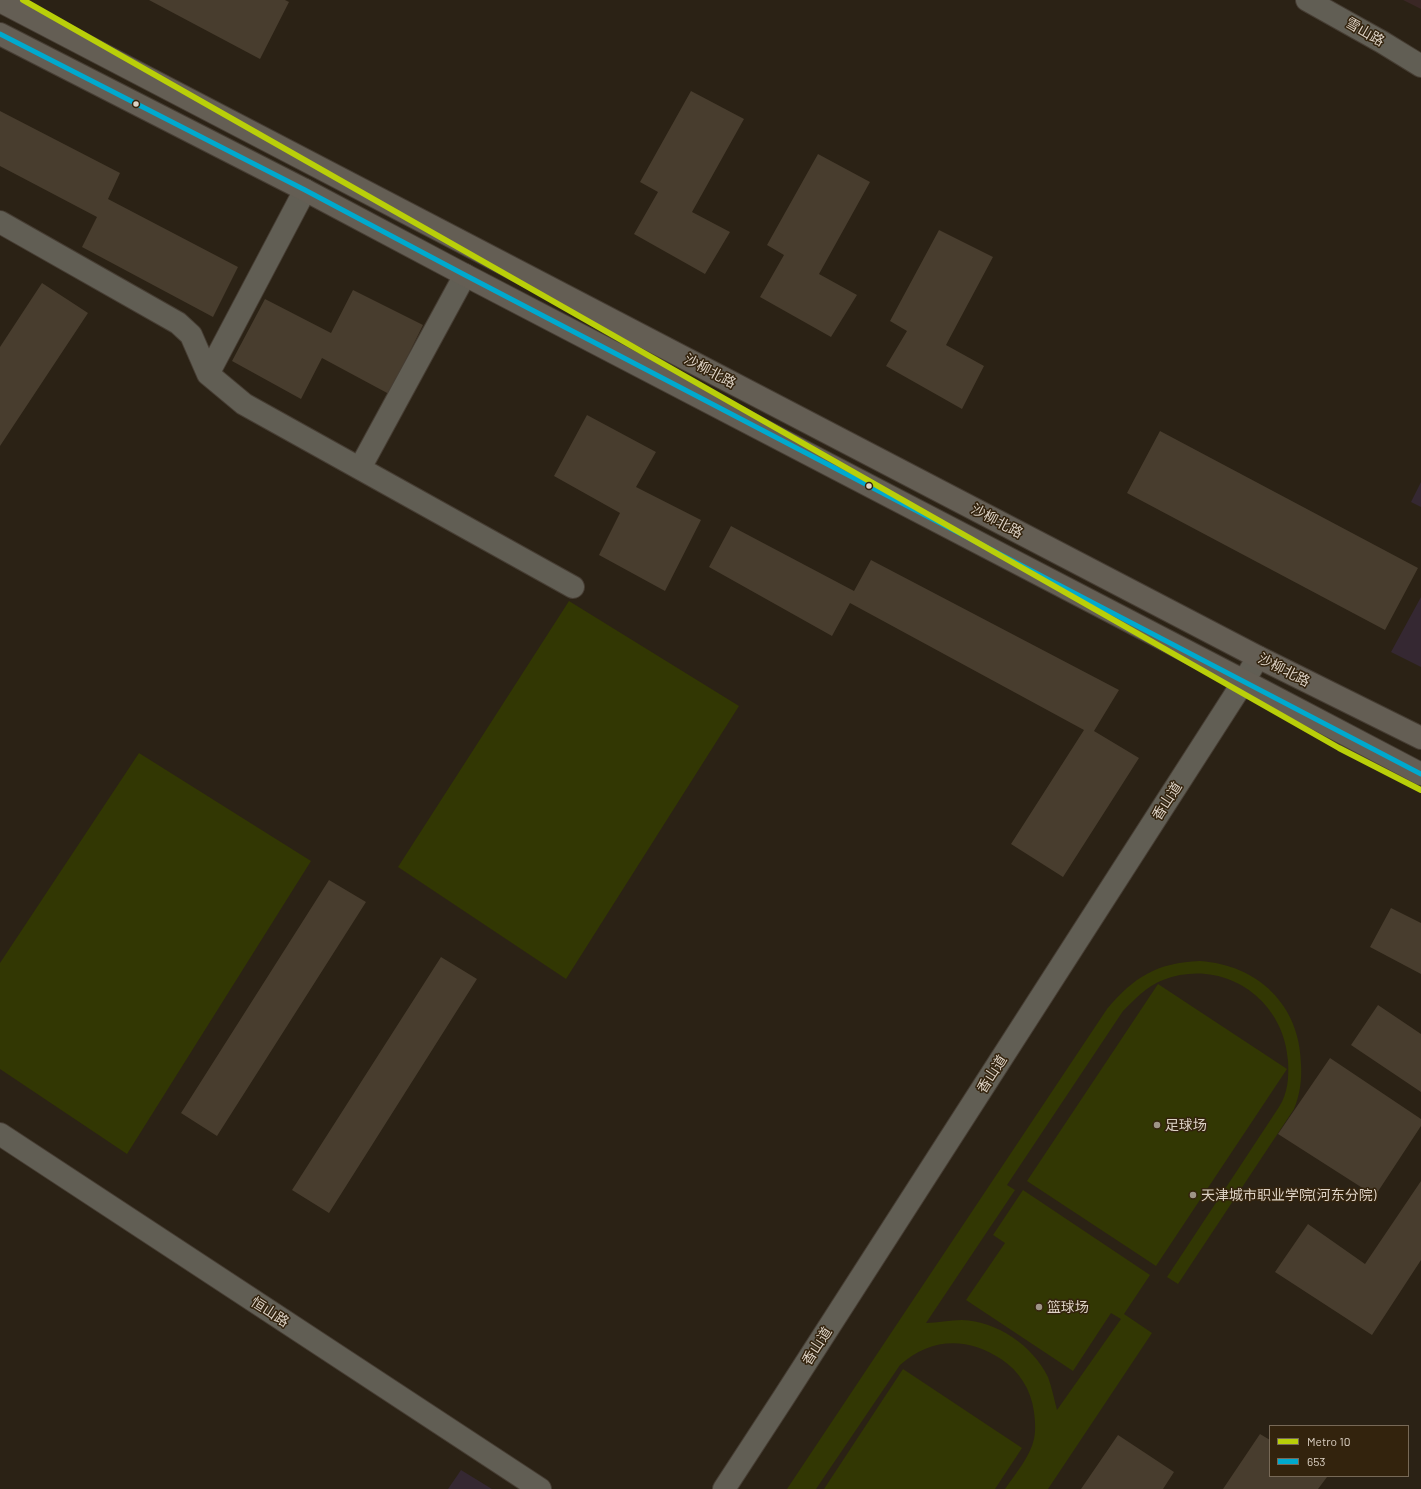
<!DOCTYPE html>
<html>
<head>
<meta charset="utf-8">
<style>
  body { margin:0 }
  #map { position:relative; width:1421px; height:1489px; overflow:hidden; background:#2b2215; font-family:Barlow,sans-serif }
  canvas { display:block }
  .legend { position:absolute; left:1269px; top:1425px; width:140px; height:52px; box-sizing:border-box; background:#33230d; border:1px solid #776957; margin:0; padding:5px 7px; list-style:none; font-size:12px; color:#ddd2c5 }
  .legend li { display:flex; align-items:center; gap:8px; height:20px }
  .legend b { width:20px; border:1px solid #776957 }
</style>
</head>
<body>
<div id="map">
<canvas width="1421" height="1489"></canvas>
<ul class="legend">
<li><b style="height:5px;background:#b9cf09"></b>Metro 10</li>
<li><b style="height:5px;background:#00a9ce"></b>653</li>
</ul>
</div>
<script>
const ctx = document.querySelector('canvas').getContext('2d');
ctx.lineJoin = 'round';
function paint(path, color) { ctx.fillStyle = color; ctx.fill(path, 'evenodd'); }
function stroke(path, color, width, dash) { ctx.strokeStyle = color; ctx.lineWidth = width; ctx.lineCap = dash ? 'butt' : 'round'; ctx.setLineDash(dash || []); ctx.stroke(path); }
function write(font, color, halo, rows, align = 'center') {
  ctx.font = font + ' Barlow,"Noto Sans SC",sans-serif'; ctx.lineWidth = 3; ctx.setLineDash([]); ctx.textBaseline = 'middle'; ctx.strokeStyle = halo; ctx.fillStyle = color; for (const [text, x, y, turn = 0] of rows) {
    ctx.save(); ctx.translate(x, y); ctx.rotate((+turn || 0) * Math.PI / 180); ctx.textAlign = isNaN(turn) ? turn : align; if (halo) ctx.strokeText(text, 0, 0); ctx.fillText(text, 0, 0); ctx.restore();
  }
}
paint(new Path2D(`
  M1403,0H1421V9Z`), '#3a2725');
paint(new Path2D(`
  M1421,482V507L1411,502Z
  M1421,597V667L1391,652Z
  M461,1470L492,1489H448Z`), '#352832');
paint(new Path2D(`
  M569,601L739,706L566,979L398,867Z
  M139,753L311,861L127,1154L0,1069V963Z
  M1200,961C1258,965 1300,1005 1301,1064C1302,1080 1300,1094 1294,1109L1178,1284L1167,1277L1279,1107C1288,1093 1289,1077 1288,1061C1284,998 1222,957 1163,980C1147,986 1135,999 1123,1011L1007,1185L1015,1190L926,1323C937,1323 950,1320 962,1320C997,1321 1033,1346 1048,1377C1052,1388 1054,1399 1057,1410L1121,1319L1111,1313L1073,1371L966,1300L1005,1243L993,1235L1023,1190L1150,1275L1124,1314L1152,1333L1048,1489H1005C1015,1474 1030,1457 1034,1439C1036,1430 1035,1420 1034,1412C1031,1389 1019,1371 1001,1359C967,1336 930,1338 900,1365L816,1489H787L1107,1009C1135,976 1157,963 1200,961Z
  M1158,984L1287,1069L1156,1266L1027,1181Z
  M903,1369L1022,1448L995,1489H824Z`), '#323703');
paint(new Path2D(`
  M149,0H285L289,2L260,59Z
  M691,91L744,119L692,212L730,232L705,274L634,234L658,192L640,182Z
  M0,111L120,173L108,199L238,267L213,317L82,247L97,217L0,166Z
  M818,154L870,182L819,274L857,295L831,337L760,297L784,255L767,245Z
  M939,230L993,257L946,345L984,366L962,409L886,366L907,331L890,321Z
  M42,283L88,313L0,446V347Z
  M353,290L423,325L389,394L322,358L301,399L232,361L265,299L331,333Z
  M587,415L656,452L636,487L701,520L665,591L599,555L620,513L554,476Z
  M1160,431L1418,568L1385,630L1127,493Z
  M731,526L854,591L871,560L1119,690L1094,731L1139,758L1063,877L1011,844L1084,730L850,603L832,636L709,567Z
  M329,880L366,902L217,1136L181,1113Z
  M1391,908L1421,923V974L1370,947Z
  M441,957L477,979L329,1213L292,1190Z
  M1378,1005L1421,1034V1092L1351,1045Z
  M1330,1058L1421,1119V1126L1375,1196L1278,1134Z
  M1421,1181V1260L1372,1335L1275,1272L1308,1224L1365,1264Z
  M1260,1434L1270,1440V1476H1325L1327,1477L1318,1489H1223Z
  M1118,1435L1174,1472L1163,1489H1081Z`), '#483d2e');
const minor = new Path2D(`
  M1307,0L1382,42L1421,66
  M0,222L178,323L191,335L208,374L244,404L573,587
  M208,374L305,190
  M360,468L465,275
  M0,1134L540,1489
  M724,1489L784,1397L1244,681L1258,657`);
const secondary = new Path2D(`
  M0,1L1258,657L1421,738
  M0,34L305,190L465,275L1244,681L1421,774`);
stroke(minor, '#463d33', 24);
stroke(secondary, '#463d33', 24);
stroke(minor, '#615e54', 22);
stroke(secondary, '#645e54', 22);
stroke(new Path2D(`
  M0,34L305,190L465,275L1421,774`), '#00a9ce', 5);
stroke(new Path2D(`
  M23,0L1339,748L1421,790`), '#b9cf09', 6);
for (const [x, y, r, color] of [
  [136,104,3.5,"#ddd2c5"],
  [869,486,3.5,"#ddd2c5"],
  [1157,1125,4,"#9f9487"],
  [1193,1195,4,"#9f9487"],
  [1039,1307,4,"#9f9487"]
]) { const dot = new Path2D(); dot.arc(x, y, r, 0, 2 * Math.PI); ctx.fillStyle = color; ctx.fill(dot); stroke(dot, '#33230d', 1.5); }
write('14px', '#ddd2c5', '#33230d', [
  ["雪山路",1365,32,30],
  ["沙柳北路",710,371,28],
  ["沙柳北路",997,521,28],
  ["沙柳北路",1284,670,27],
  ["香山道",1167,801,-57],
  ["香山道",992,1074,-57],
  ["恒山路",270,1312,33],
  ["香山道",817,1346,-57]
]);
write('14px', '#ddd2c5', '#33230d', [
  ["足球场",1165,1125],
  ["天津城市职业学院(河东分院)",1201,1195],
  ["篮球场",1047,1307]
], 'left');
</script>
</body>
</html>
